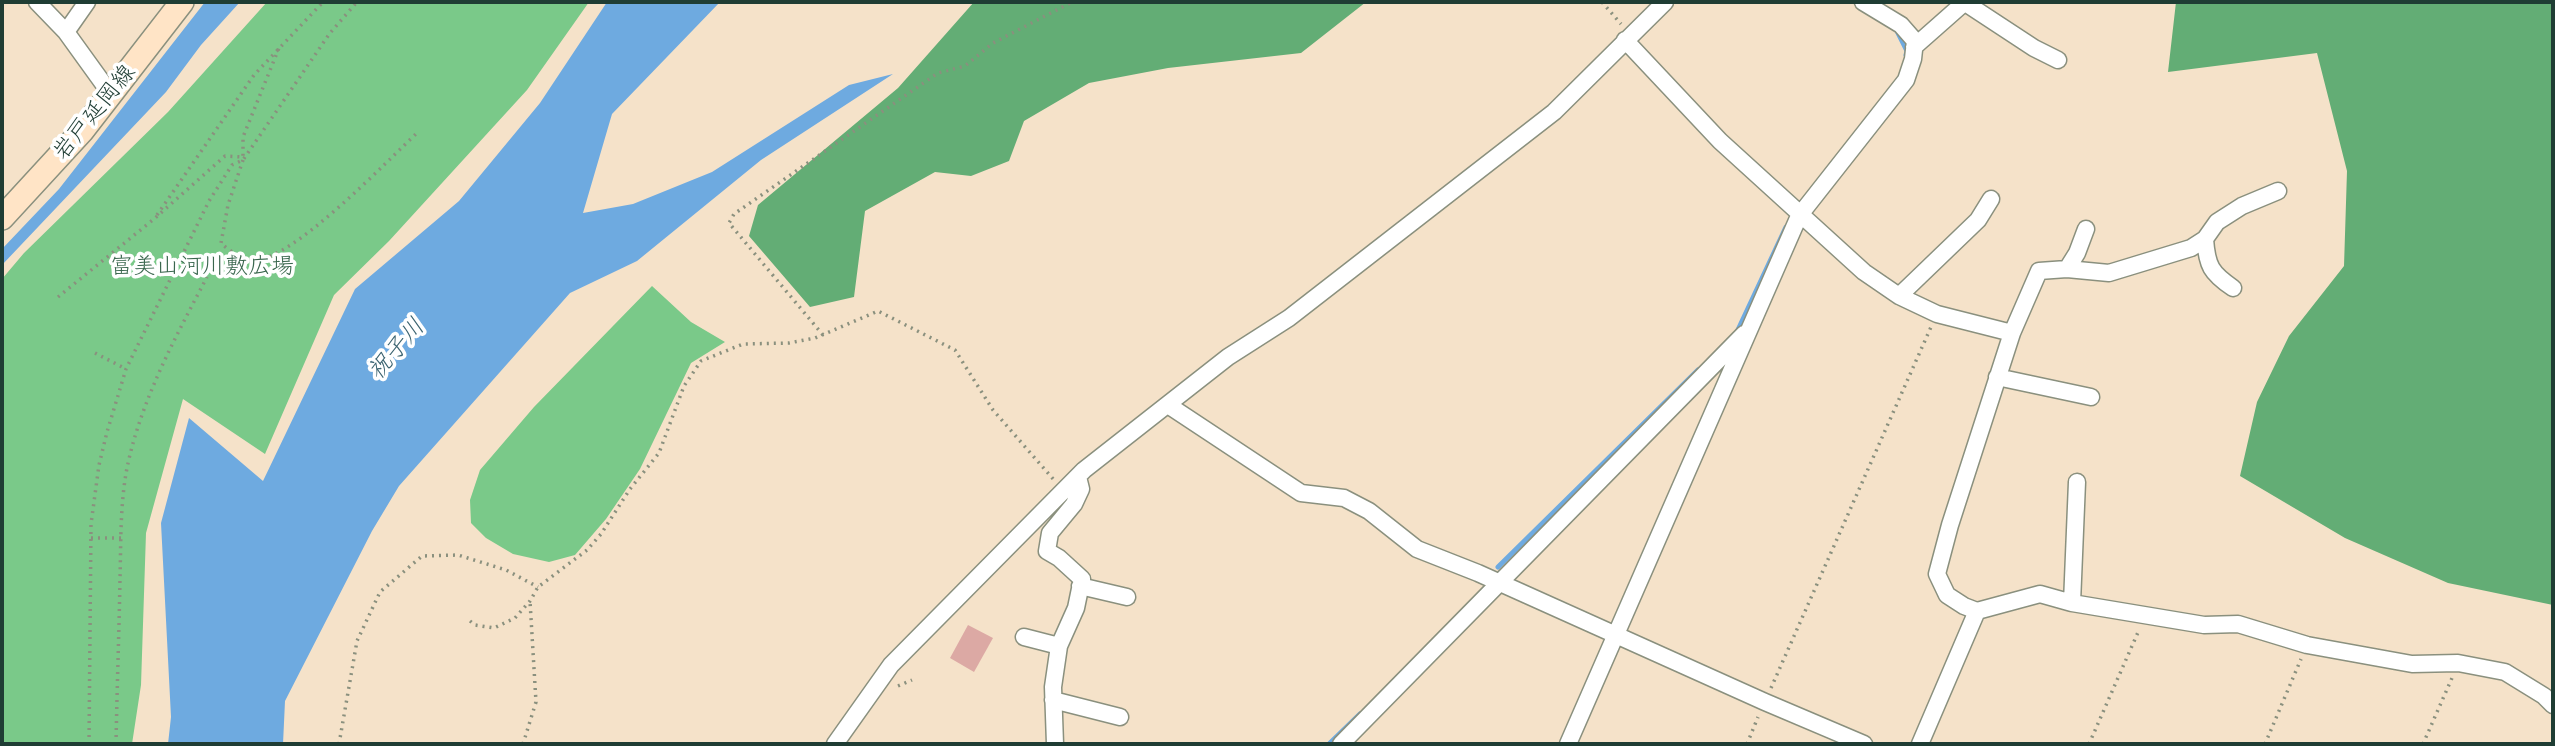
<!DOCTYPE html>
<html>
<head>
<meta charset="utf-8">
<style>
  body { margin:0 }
  #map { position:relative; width:2555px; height:746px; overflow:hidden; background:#f5e2c9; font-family:Mali,sans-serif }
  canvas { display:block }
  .frame { position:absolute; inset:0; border:4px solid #1f3d34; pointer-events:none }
</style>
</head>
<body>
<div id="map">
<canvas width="2555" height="746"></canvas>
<div class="frame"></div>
</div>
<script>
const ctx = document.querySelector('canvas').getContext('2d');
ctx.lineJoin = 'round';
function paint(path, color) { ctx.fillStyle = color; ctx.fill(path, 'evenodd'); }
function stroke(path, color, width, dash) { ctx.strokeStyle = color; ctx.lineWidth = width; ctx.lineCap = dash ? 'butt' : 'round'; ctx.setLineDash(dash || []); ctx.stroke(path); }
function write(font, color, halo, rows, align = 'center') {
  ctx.font = font + ' Mali,"Klee One",sans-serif'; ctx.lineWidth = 7; ctx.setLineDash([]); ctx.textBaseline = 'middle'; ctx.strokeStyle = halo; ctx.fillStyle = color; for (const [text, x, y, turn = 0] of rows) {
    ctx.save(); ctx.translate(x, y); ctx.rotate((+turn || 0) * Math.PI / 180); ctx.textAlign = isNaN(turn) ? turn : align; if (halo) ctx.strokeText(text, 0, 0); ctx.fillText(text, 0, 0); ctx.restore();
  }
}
paint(new Path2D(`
  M267,2H589L527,90L389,241L334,295L265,454L183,399L146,533L141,685L132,744H2V279L24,253L168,112Z
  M652,286L691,322L725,342L691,363L640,469L606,519L575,555L549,562L513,554L486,538L471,523L470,500L480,470L534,407Z`), '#7ac989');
paint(new Path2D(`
  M974,2H1366L1301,53L1168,68L1089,83L1024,121L1009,161L971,176L935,172L865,211L854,297L810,307L749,236L758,205L898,88Z
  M2176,2H2553V605L2448,583L2345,538L2240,476L2257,402L2289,336L2344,266L2347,171L2317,53L2168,72Z`), '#63ad75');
paint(new Path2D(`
  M205,2H240L201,45L166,92L2,265V249L59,189Z
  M607,2H720L612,114L583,213L633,204L712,172L849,85L893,74L761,160L637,261L570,293L399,486L372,531L285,701L283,744H168L171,717L161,523L189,418L263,481L355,289L459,201L540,103Z`), '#6eaae0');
stroke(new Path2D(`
  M1896,29L1907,51L1906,55
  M1737,332L1786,227
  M1498,567L1698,370
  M1329,744L1360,714`), '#6eaae0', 5);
paint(new Path2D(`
  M968,625L993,638L974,672L950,658Z`), '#dca9a4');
const minor = new Path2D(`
  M37,2L66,32L110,93
  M1964,2L2034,48L2058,60
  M66,32L87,2
  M1625,40L1720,141L1864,272L1899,296L1937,314L2012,333L1950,525L1937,574L1947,595L1964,606L1977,611L2040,594L2072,603L2204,625L2238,624L2307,645L2412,664L2458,663L2505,672L2544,696L2553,705
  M1914,47L1965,2
  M2205,239C2207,266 2211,273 2233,288
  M2067,269L2077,253L2086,229
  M1899,296L1978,220L1991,199
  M2012,333L2039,271L2067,269L2109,273L2191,248L2205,239L2217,222L2242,206L2278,191
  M1997,377L2091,397
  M1168,405L1301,493L1344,498L1369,511L1417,549L1478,573L1765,702L1864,744
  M1080,586L1127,597
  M2072,603L2077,482
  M1024,637L1059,646
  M1053,700L1120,717
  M835,744L891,665L1084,470L1228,357L1289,318L1554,112L1665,2
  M1055,744L1053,687L1059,646L1076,608L1082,579L1059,558L1047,551L1050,533L1074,504L1081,489L1078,477
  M1341,744L1744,334
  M1568,744L1799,216L1906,80L1913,59L1915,41L1901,25L1863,2
  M1920,744L1977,611`);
const secondary = new Path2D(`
  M2,218L82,131L182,2`);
stroke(minor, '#8a907e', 19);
stroke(secondary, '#8a907e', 26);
stroke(new Path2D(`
  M1602,2L1621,24
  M243,160L228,205L221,243C228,250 243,260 254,260C292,261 387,161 418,132
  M157,215L254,75L323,2
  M58,297L154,219L225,156L243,157V137L279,48
  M823,335L729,223L734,214L938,73L965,66L993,43L1072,2
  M95,353L126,369
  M91,538H121
  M470,621L475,625L494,628L515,618L530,601L538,587L587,550L601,534L630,489L659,453L684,386L701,361L743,344L789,343L815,338L878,311L955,350L993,410L1054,480
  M898,686L912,680
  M1771,688L1931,327
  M89,744L91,524L99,465L107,432L126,369L209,201L232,165L243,160L330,33L357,2
  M116,744C117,689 119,634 120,579C121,543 120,504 127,468C141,400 175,338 207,277
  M339,744L357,641L380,592L422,556L458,555L506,570L538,587
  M523,744L536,702L530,601
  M1747,744L1758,717
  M2089,744L2139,630
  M2265,744L2301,659
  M2423,744L2452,678`), '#8a907e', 3.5, [2, 5]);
stroke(minor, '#fff', 16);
stroke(secondary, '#ffe4c6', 23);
write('23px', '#1f3d34', '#fff', [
  ["岩戸延岡線",94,112,-51]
]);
write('23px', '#3a674e', '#fff', [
  ["富美山河川敷広場",202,266]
]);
write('italic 24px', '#3b6370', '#fff', [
  ["祝子川",396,349,-49]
]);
</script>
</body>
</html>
